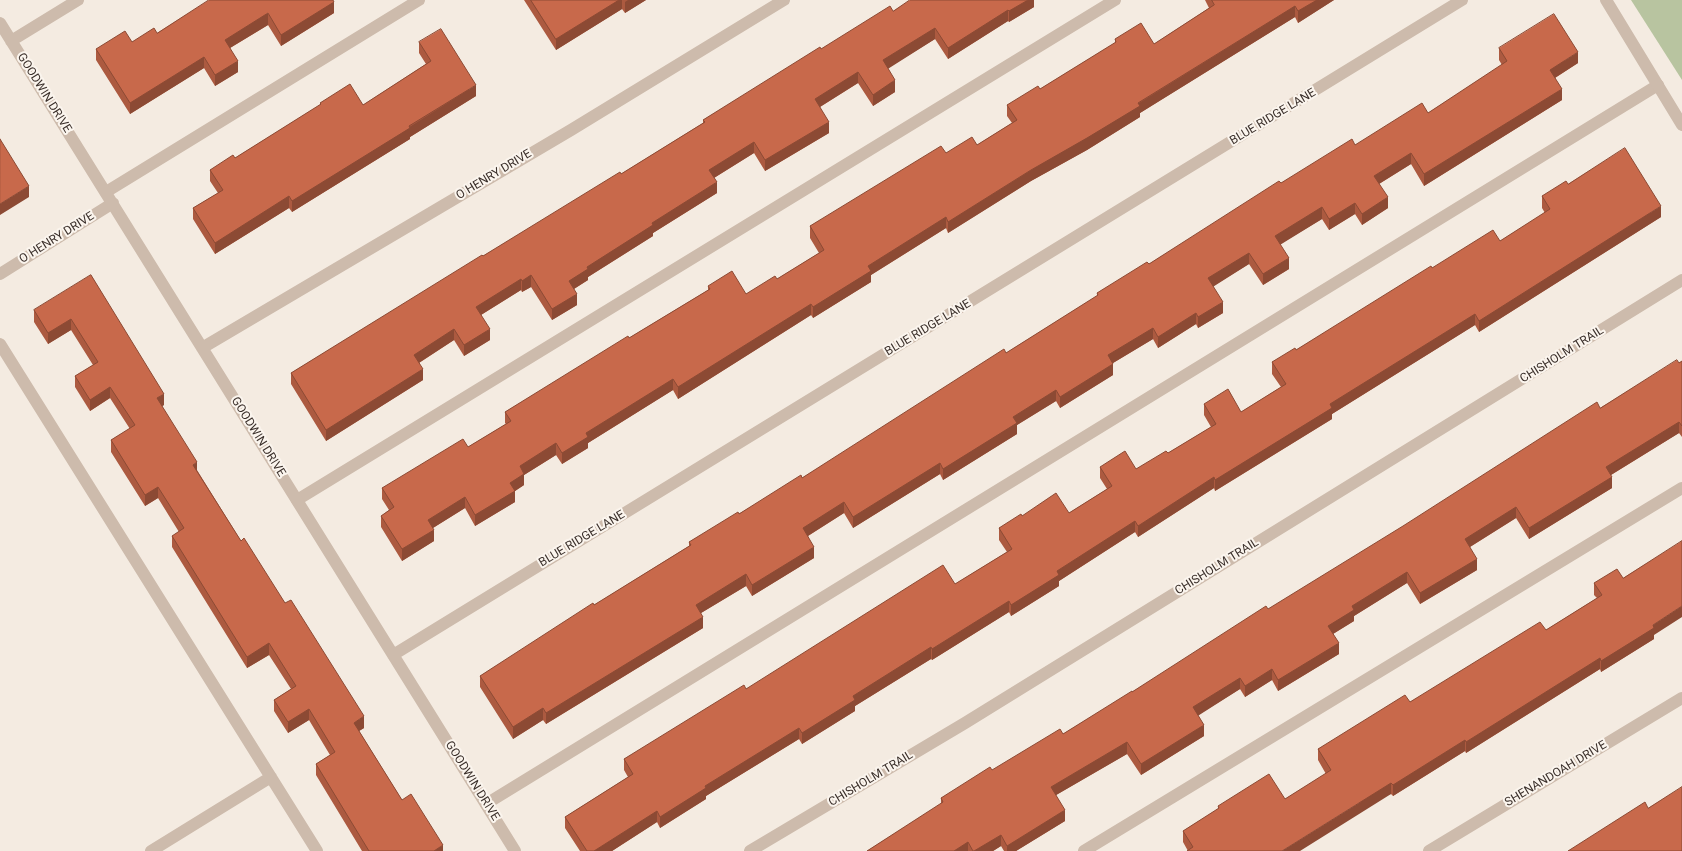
<!DOCTYPE html>
<html>
<head>
<meta charset="utf-8">
<style>
  body { margin:0 }
  canvas { display:block; background:#f4ebe1 }
</style>
</head>
<body>
<canvas width="1682" height="851"></canvas>
<script>
const ctx = document.querySelector('canvas').getContext('2d');
ctx.lineJoin = 'round';
function paint(path, color) { ctx.fillStyle = color; ctx.fill(path, 'evenodd'); }
function stroke(path, color, width, dash) { ctx.strokeStyle = color; ctx.lineWidth = width; ctx.lineCap = dash ? 'butt' : 'round'; ctx.setLineDash(dash || []); ctx.stroke(path); }
function write(font, color, halo, rows, align = 'center') {
  ctx.font = font + ' Roboto,sans-serif'; ctx.lineWidth = 4; ctx.setLineDash([]); ctx.textBaseline = 'middle'; ctx.strokeStyle = halo; ctx.fillStyle = color; for (const [text, x, y, turn = 0] of rows) {
    ctx.save(); ctx.translate(x, y); ctx.rotate((+turn || 0) * Math.PI / 180); ctx.textAlign = isNaN(turn) ? turn : align; if (halo) ctx.strokeText(text, 0, 0); ctx.fillText(text, 0, 0); ctx.restore();
  }
}
paint(new Path2D(`
  M1631,0H1682V80Z`), '#b8c4a0');
stroke(new Path2D(`
  M106,192L419,0
  M0,344L317,851
  M297,500L1115,0
  M486,804L1658,85
  M151,851L271,777
  M1084,851L1682,488`), '#cdbbac', 12);
stroke(new Path2D(`
  M1606,0L1682,125
  M0,23L515,851
  M11,41L78,0
  M0,274L113,203
  M202,348L571,130L784,0
  M393,655L1462,0
  M750,851L965,723L1682,280
  M1429,851L1682,698`), '#cdbbac', 12);
paint(new Path2D(`
  M524,0H646L625,13L622,9L556,50Z
  M1034,0V7L1009,22L1008,21L948,59L935,39L888,68L895,92L873,106L858,83L820,107L829,133L765,171L754,153L714,178L717,193L653,233V236L588,277V280L574,289L577,305L552,320L531,287L522,292L521,290L481,315L490,340L464,356L454,340L419,363L423,380L326,441L291,384V373L483,256L621,174L703,123V120L821,49L893,11Z
  M1205,0H1334L1298,23L1295,17L1140,113V117L1087,150L1031,181L948,233L946,228L871,275V282L813,318L811,315L678,399L673,390L588,443V448L562,464L556,455L524,475V485L515,491V502L475,526L465,508L433,528L434,541L402,561L381,527V516L389,510L382,499V488L468,447L506,424L505,423V412L629,338L708,290V286L746,294L777,279L819,253L810,238V226L946,153L977,145L1012,123L1007,116V105L1040,89L1115,43V39L1154,44L1209,8Z
  M334,2V13L281,46L268,25L230,48L238,72L215,86L204,68L130,114L96,60V49L132,42L157,33Z
  M419,42L476,96L410,137V139L292,212L289,208L215,254L193,219V208L218,193L210,181V170L235,158L320,105V103L363,105L426,64L419,53Z
  M1499,48L1578,63L1555,78L1562,100L1424,186L1411,164L1379,184L1388,208L1362,225L1355,214L1329,230L1322,219L1280,244L1289,269L1263,285L1249,264L1213,286L1223,313L1198,328L1196,324L1158,348L1153,339L1113,363V375L1060,408L1056,401L1017,425V434L943,480L940,474L853,528L844,513L808,536L814,558L752,596L746,586L701,613L703,628L546,724L543,720L513,739L480,687V676L689,546V542L802,478L1006,353L1097,296V293L1149,264L1281,183L1355,145L1428,113L1502,65L1499,60Z
  M1568,184L1661,217L1479,332L1475,325L1332,414V419L1215,491L1214,488L1138,537L1135,532L1059,581V586L1011,616L1009,612L932,660L931,659L855,706V711L802,744L799,739L706,796V799L660,828L657,822L612,851H580L565,828V817L628,777L624,770V759L746,689L955,584L1007,552L999,540V528L1022,516L1069,513L1107,489L1100,478V467L1136,469L1168,453L1211,427L1204,415V404L1241,412L1281,387L1272,374V362L1296,350L1432,268L1500,241L1545,213L1542,208V196Z
  M91,275L164,405L162,406L197,470L241,541L285,603L364,728L359,731L402,800L443,851H362L316,775V764L330,755L309,720L288,733L274,711V700L291,689L269,655L247,668L172,547V536L179,532L158,498L145,506L111,452V440L130,429L110,398L90,411L75,387V376L93,365L71,330L48,344L34,322V310Z
  M1682,361V437L1679,433L1611,475L1612,488L1529,539L1516,518L1470,547L1477,570L1420,604L1407,583L1354,616V621L1333,634L1339,654L1278,691L1272,680L1245,697L1240,689L1198,715L1204,736L1141,775L1127,754L1056,795L1065,821L1016,851H1004L1001,846L993,851H867L941,804V798L1063,734L1132,692L1600,408Z
  M1594,583L1654,635V639L1601,672L1600,669L1466,753L1465,751L1393,796L1391,794L1188,851L1183,842V831L1218,809V806L1285,799L1326,774L1318,760V749L1410,702L1546,630L1597,598L1594,595Z`), '#ac5a40');
paint(new Path2D(`
  M619,0H622V9L556,50V39Z
  M628,0H646L625,13V2Z
  M1028,0H1034V7L1009,22V11Z
  M1317,0H1334L1298,23V11Z
  M334,2V13L281,46V35Z
  M1295,6V17L1140,113V117L1087,150L1031,181L948,233V222Z
  M1008,10V21L948,59V48Z
  M268,13V25L225,51V40Z
  M935,28V39L883,72V60Z
  M1578,52V63L1550,81V70Z
  M204,57V68L130,114V103Z
  M238,61V72L215,86V75Z
  M858,72V83L815,110V99Z
  M895,80V92L873,106V95Z
  M476,85V96L410,137V139L292,212V201Z
  M1562,89V100L1424,186V174Z
  M829,122V133L765,171V160Z
  M754,142V153L709,181V170Z
  M1411,153V164L1374,187V176Z
  M717,182V193L653,233V236L588,277V280L569,292V281L587,267L652,223Z
  M29,186V197L0,215V204Z
  M289,196V208L215,254V243Z
  M1388,197V208L1362,225V214Z
  M1355,203V214L1329,230V219Z
  M1661,206V217L1479,332V321Z
  M1322,207V219L1275,248V236Z
  M946,217V228L871,275V282L813,318V307L868,266Z
  M1249,253V264L1208,290V278Z
  M1289,258V269L1263,285V274Z
  M531,275V287L522,292V281Z
  M521,279V290L476,318V307Z
  M577,294V305L552,320V309Z
  M1223,302V313L1198,328V317Z
  M811,304V315L678,399V387Z
  M1196,313V324L1158,348V337Z
  M1475,314V325L1332,414V419L1215,491V480L1330,404Z
  M71,319V330L48,344V333Z
  M1153,328V339L1108,366V355Z
  M454,329V340L414,366V355Z
  M490,329V340L464,356V345Z
  M1113,364V375L1060,408V397Z
  M423,369V380L326,441V430Z
  M673,379V390L588,443V448L562,464V453L586,433Z
  M110,387V398L90,411V400Z
  M1056,390V401L1017,425V434L943,480V469L1013,417Z
  M164,394V405L157,409V398Z
  M1679,422V433L1606,478V467Z
  M556,443V455L524,475V485L515,491V502L475,526V515L510,483L520,466Z
  M197,462V474L193,465Z
  M940,463V474L853,528V517Z
  M1214,477V488L1138,537V526Z
  M1612,477V488L1529,539V528Z
  M158,487V498L145,506V495Z
  M465,497V508L428,531V520Z
  M844,502V513L803,539V528Z
  M1516,507V518L1465,550V539Z
  M1135,521V532L1059,581V586L1011,616V605L1057,571Z
  M434,530V541L402,561V549Z
  M814,547V558L752,596V585Z
  M1477,559V570L1420,604V593Z
  M1407,572V583L1354,616V621L1328,637V626L1352,606Z
  M746,574V586L696,616V605Z
  M1009,601V612L932,660V649Z
  M1682,606V617L1654,635V639L1601,672V661L1653,625Z
  M703,617V628L546,724V713Z
  M269,643V655L247,668V657Z
  M1339,643V654L1278,691V680Z
  M931,647V659L855,706V711L802,744V733L853,696Z
  M1600,658V669L1466,753V742Z
  M1272,669V680L1245,697V686Z
  M1240,678V689L1193,719V707Z
  M543,708V720L513,739V727Z
  M309,709V720L288,733V722Z
  M364,716V728L354,734V723Z
  M1204,725V736L1141,775V764Z
  M799,728V739L706,796V799L660,828V817L705,786Z
  M1465,740V751L1393,796V785Z
  M1127,742V754L1051,798V787Z
  M1391,783V794L1300,851H1282Z
  M1065,810V821L1016,851H1007V846Z
  M657,811V822L612,851H594Z
  M1001,835V846L993,851H974Z
  M968,842V851H954Z
  M443,845V851H434Z`), '#8c4a34');
const building = new Path2D(`
  M209,0H333L334,2L281,35L268,13L225,40L238,61L215,75L204,57L130,103L96,49L125,31L132,42L154,28L157,33Z
  M531,0H619L556,39Z
  M910,0H1028L1009,11L1008,10L948,48L935,28L883,60L895,80L873,95L858,72L815,99L829,122L765,160L754,142L709,170L717,182L652,223L653,225L587,267L588,269L569,281L577,294L552,309L531,275L522,281L521,279L476,307L490,329L464,345L454,329L414,355L423,369L326,430L291,373L482,255L483,256L620,172L621,174L705,122L703,120L820,47L821,49L890,6L893,11Z
  M1212,0H1317L1298,11L1295,6L1138,103L1140,106L1087,138L1031,170L948,222L946,217L868,266L871,271L813,307L811,304L678,387L673,379L586,433L588,437L562,453L556,443L520,466L524,474L510,483L515,491L475,515L465,497L428,520L434,530L402,549L381,516L394,507L382,488L463,439L468,447L511,421L505,412L628,336L629,338L710,289L708,286L732,271L746,294L775,276L777,279L824,250L810,226L941,146L946,153L972,137L977,145L1017,120L1007,105L1038,86L1040,89L1116,42L1115,39L1141,23L1154,44L1214,5Z
  M1554,14L1578,52L1550,70L1562,89L1424,174L1411,153L1374,176L1388,197L1362,214L1355,203L1329,219L1322,207L1275,236L1289,258L1263,274L1249,253L1208,278L1223,302L1198,317L1196,313L1158,337L1153,328L1108,355L1113,364L1060,397L1056,390L1013,417L1017,423L943,469L940,463L853,517L844,502L803,528L814,547L752,585L746,574L696,605L703,617L546,713L543,708L513,727L480,676L593,603L594,605L691,545L689,542L738,512L739,514L801,475L802,478L1004,349L1006,353L1098,295L1097,293L1147,262L1149,264L1279,181L1281,183L1352,139L1355,145L1422,103L1428,113L1507,61L1499,48Z
  M441,29L476,85L409,126L410,128L292,201L289,196L215,243L193,208L223,190L210,170L233,155L235,158L321,104L320,103L350,84L363,105L431,61L419,42Z
  M0,139L29,186L0,204Z
  M1625,148L1661,206L1479,321L1475,314L1330,404L1332,408L1215,480L1214,477L1138,526L1135,521L1057,571L1059,575L1011,605L1009,601L932,649L931,647L853,696L855,700L802,733L799,728L705,786L706,788L660,817L657,811L594,851H587L565,817L633,774L624,759L744,685L746,689L943,565L955,584L1012,549L999,528L1021,514L1022,516L1056,493L1069,513L1112,486L1100,467L1125,451L1136,469L1166,451L1168,453L1216,424L1204,404L1228,389L1241,412L1286,384L1272,362L1295,348L1296,350L1431,266L1432,268L1493,230L1500,241L1550,209L1542,196L1566,181L1568,184Z
  M91,275L164,394L157,398L197,462L193,465L241,541L244,538L285,603L291,600L364,716L354,723L402,800L411,794L443,845L434,851H369L316,764L335,752L309,709L288,722L274,700L296,686L269,643L247,657L172,536L184,528L158,487L145,495L111,440L135,425L110,387L90,400L75,376L98,362L71,319L48,333L34,310Z
  M1677,360L1679,363L1682,361V426L1679,422L1606,467L1612,477L1529,528L1516,507L1465,539L1477,559L1420,593L1407,572L1352,606L1354,610L1328,626L1339,643L1278,680L1272,669L1245,686L1240,678L1193,707L1204,725L1141,764L1127,742L1051,787L1065,810L1007,846L1001,835L974,851H973L968,842L954,851H867L943,802L941,798L990,767L992,770L1060,729L1063,734L1132,691V692L1266,606L1268,609L1403,526L1597,402L1600,408Z
  M1682,541V606L1653,625L1654,628L1601,661L1600,658L1466,742L1465,740L1393,785L1391,783L1282,851H1187L1193,847L1183,831L1219,808L1218,806L1269,774L1285,799L1331,770L1318,749L1405,695L1410,702L1540,622L1546,630L1602,595L1594,583L1617,569L1623,578Z
  M1682,787V851H1568L1645,802L1648,808Z`);
paint(building, '#c8694b');
stroke(building, '#8c4a34', 1);
write('12px', '#3b302b', '#fbf5ee', [
  ["GOODWIN DRIVE",44,93,58],
  ["BLUE RIDGE LANE",1273,117,-31],
  ["O HENRY DRIVE",494,175,-31],
  ["O HENRY DRIVE",57,238,-32],
  ["BLUE RIDGE LANE",928,328,-31],
  ["CHISHOLM TRAIL",1562,355,-32],
  ["GOODWIN DRIVE",258,437,58],
  ["BLUE RIDGE LANE",582,539,-31],
  ["CHISHOLM TRAIL",1217,567,-32],
  ["SHENANDOAH DRIVE",1556,774,-31],
  ["CHISHOLM TRAIL",871,779,-31],
  ["GOODWIN DRIVE",472,781,58]
]);
</script>
</body>
</html>
